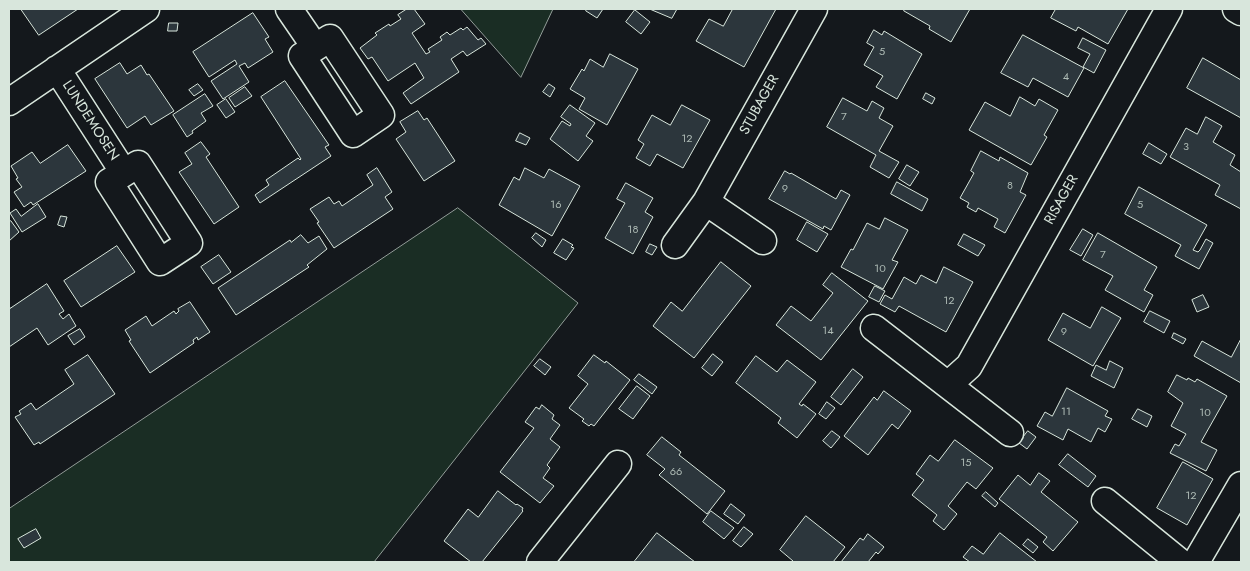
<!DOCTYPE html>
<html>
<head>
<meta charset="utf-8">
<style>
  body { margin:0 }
  #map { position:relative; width:1250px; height:571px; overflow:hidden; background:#14181c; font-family:Jost,sans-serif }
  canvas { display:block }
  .frame { position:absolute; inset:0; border:10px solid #d8e6dc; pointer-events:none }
</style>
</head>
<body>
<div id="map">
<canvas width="1250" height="571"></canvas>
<div class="frame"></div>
</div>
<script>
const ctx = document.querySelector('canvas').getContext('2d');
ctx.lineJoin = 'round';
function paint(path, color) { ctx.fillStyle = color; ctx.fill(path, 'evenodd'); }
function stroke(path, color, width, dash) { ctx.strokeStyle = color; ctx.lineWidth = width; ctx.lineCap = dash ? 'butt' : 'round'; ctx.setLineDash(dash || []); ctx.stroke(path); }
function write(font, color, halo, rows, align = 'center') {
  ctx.font = font + ' Jost,sans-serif'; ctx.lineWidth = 4; ctx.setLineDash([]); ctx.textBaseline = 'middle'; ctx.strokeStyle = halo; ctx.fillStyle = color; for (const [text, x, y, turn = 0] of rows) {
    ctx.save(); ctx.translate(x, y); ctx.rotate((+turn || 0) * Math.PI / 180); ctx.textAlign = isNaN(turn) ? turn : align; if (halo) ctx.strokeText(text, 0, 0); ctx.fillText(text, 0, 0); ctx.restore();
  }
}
const green = new Path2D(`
  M461,9H553L521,77Z
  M458,208L578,303L374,562H9V509Z`);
paint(green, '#1a2d24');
stroke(green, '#939e99', 1);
const building = new Path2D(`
  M21,9H78L39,35Z
  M407,9H414L425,24L412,33L426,54L430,52L428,49L442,40L440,37L447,32L450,35L461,28L463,30L467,27L478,40L481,38L486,44L467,56L463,51L451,59L459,72L411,104L403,93L424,78L415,63L388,81L372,57L368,59L360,48L377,35L375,33L389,24L390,26L401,19L398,15Z
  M587,9H603L597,18L586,11Z
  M650,9H677L672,18Z
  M733,9H776L744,67L696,41L709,19L723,26Z
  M905,9H970L951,42L929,29L930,26L904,11Z
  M1056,9H1128L1108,44L1078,27L1076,31L1051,18Z
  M635,10L650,22L641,34L626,22Z
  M253,13L269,37L265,39L273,52L248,68L245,63L239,66L249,82L223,99L211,81L237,64L235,60L209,77L193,52Z
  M169,23H178L177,31H168Z
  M874,30L882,35L884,31L922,54L897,99L876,87L883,76L864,65L874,47L867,43Z
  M1023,35L1084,68L1068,97L1033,78L1028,87L1001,73Z
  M1083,38L1106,50L1094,73L1083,67L1090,54L1078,48Z
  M610,54L638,69L607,125L579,109L585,98L570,89L582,69L584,71L590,59L603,67Z
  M1203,58L1241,80V118L1187,88Z
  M120,63L127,74L141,65L147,75L149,74L174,111L151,125L145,116L127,128L95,79Z
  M285,81L329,145L325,147L331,156L260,203L255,195L269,185L266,180L298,158L300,160L301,159L261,97Z
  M198,84L203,90L194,96L189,90Z
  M549,84L555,88L550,97L543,92Z
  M245,87L252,96L235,107L229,98Z
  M926,93L935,98L932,104L923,99Z
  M205,94L213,106L201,113L206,121L192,131L193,133L187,137L173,115Z
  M1020,97L1035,106L1039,99L1058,110L1044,135L1047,137L1031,165L969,130L985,102L1010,116Z
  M843,98L867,111L872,101L884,108L879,118L893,126L879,151L899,162L889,178L870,167L876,155L827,127Z
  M226,99L235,112L226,118L217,105Z
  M570,105L595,123L586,136L593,141L578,161L550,139L562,121L570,126L571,124L561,117Z
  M682,105L710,120L683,168L657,154L650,166L636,158L644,144L638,140L652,115L670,125Z
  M418,111L424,120L427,118L455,161L424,181L396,139L406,132L400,122Z
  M1206,117L1222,126L1213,142L1235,155L1230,165L1241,172V209L1215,195L1220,185L1170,157L1186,128L1197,134Z
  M520,133L530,138L526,145L516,141Z
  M201,142L210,154L206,157L239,207L214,224L179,172L192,164L185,153Z
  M1149,143L1167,154L1161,164L1143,154Z
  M68,145L86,171L33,205L31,202L24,207L14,192L22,187L16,179L18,178L11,166L32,152L40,163Z
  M981,151L999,161L1000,157L1028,173L1020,192L1026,195L1005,233L994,227L998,219L978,208L976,212L967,207L969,203L960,198L974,173L971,171Z
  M907,165L919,172L910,186L899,179Z
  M377,168L392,192L385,197L393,209L334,248L317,223L319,222L310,209L329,197L334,204L339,201L342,206L373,185L367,175Z
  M525,168L544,178L549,169L580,186L552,236L499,205L514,177L519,180Z
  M785,171L790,174L791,173L836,199L841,190L850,195L831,230L824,226L823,229L769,199Z
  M897,182L928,199L922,211L891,194Z
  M626,183L653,198L645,212L653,217L633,254L605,238L625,203L617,199Z
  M1139,187L1207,225L1193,250L1198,252L1200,250L1206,239L1213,243L1199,269L1175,256L1181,245L1125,214Z
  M38,204L46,217L22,232L10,213L16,209L21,216Z
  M61,216L67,217L64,227L58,225Z
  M885,218L908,230L892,260L898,262L883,289L841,267L851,249L853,250L867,223L879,229Z
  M11,221L19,232L9,241V222Z
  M807,222L828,234L817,252L797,240Z
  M1083,229L1093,235L1081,256L1070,250Z
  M536,233L546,240L542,247L532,238Z
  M1098,233L1157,267L1144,290L1153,295L1144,312L1105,290L1113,276L1083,260Z
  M964,234L985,245L978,256L958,245Z
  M301,235L308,243L319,236L327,249L307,265L309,267L236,315L218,288L290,240L291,242Z
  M563,239L573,245L571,247L574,248L566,260L554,253Z
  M650,244L657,247L652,255L646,252Z
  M117,246L135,272L81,307L64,281Z
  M219,255L231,272L213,284L201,267Z
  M721,262L751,286L694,358L653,326L671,302L682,311Z
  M944,267L973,282L946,332L899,306L895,312L880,304L885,295L892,299L904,277L916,284L921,275L936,283Z
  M832,273L868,301L821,360L776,325L791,306L811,321L833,293L823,285Z
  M47,284L64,311L59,314L63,319L69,314L76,326L48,345L37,328L9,347V306L10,308Z
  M875,286L885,291L879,302L869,297Z
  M1203,295L1209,307L1197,312L1192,300Z
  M190,302L210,332L198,340L197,337L193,340L194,343L150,373L129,341L131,340L125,330L146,316L152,326L174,311L176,314L179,311L178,309Z
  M1102,307L1121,318L1093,366L1048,340L1063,313L1090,328Z
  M1150,311L1170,321L1164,333L1144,322Z
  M80,329L85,337L74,345L68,336Z
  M1174,333L1186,339L1183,344L1172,338Z
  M1241,339V383L1194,356L1202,341L1231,357Z
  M713,354L723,362L712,376L702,368Z
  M88,355L115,394L40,444L39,442L34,445L15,417L21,414L19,411L31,403L36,410L74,384L65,370Z
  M594,355L605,363L606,361L630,380L594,426L591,424L589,426L582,421L584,419L569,408L588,384L578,376Z
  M756,356L777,372L787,360L816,382L799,404L802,406L803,404L816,414L797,438L778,423L781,418L736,383Z
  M540,359L551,367L545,375L534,366Z
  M1110,361L1123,368L1114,388L1091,376L1096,365L1106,370Z
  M853,369L863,377L841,405L831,397Z
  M639,374L657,387L652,394L634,380Z
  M1177,375L1187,380L1188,378L1195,382L1197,379L1227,396L1201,442L1217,450L1206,471L1170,453L1175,444L1179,446L1186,434L1171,426L1183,403L1168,392Z
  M637,386L650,396L633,419L619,409Z
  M1067,388L1108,411L1105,416L1112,419L1105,432L1098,428L1091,442L1068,429L1063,440L1037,426L1045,412L1052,416Z
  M884,391L911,411L898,429L892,424L868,455L844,436L874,397L877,400Z
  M827,402L835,408L826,419L819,414Z
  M542,405L554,415L552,419L560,425L550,439L560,447L547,465L550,468L543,478L554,486L540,503L500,472L534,428L525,422L536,407L539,409Z
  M1138,409L1152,416L1147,427L1132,419Z
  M832,431L840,437L831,448L823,441Z
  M1028,431L1036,437L1027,449L1019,443Z
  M662,437L681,452L679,455L725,491L707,514L659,475L665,469L647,455Z
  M955,440L993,468L976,489L967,482L948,506L957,514L944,530L933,521L937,515L912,495L924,480L916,474L930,455L938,461Z
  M1068,454L1096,476L1088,487L1059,465Z
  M1183,462L1213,479L1187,525L1157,508Z
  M1039,473L1050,481L1041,492L1078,522L1053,551L1043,542L1047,537L999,499L1018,475L1030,485Z
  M498,491L516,505L517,504L523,508L522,510L523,511L482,562H471L444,541L468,509L478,517Z
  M986,492L998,503L995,507L982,496Z
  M731,504L745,515L738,524L724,514Z
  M711,511L734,528L724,539L703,522Z
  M806,516L845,547L833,562H792L793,561L780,550Z
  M744,527L753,534L741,547L733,541Z
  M36,529L41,538L24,548L18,539Z
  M657,533L695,562H636L635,561Z
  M1000,533L1037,562H970L963,557L972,546L983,554Z
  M868,534L884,547L878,554L876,552L868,562H841L860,538L863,540Z
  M1028,539L1038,547L1033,553L1023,545Z`);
paint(building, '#2c363c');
stroke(building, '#d8e6dc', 1);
const minor = new Path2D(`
  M289,9L315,47
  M1236,9L1241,12
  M330,38L381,115L353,134L302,56Z
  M57,69L124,173L109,182L160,262L189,243L138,164L124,173
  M9,102L146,9
  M706,202L763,241
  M675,245L706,202L814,9
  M874,328L1010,433
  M948,385L969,366L1169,9
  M1105,501L1180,562
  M540,562L618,464
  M1196,562L1241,485`);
stroke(minor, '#d8e6dc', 29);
stroke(minor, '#14181c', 26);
write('11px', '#adbab4', null, [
  ["5",882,52],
  ["4",1066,77],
  ["7",844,117],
  ["12",687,139],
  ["3",1186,147],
  ["8",1010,186],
  ["9",785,189],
  ["16",556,205],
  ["5",1140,205],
  ["18",633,230],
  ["7",1103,255],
  ["10",880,269],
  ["12",949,301],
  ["14",828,331],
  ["9",1064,332],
  ["11",1066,412],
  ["10",1205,413],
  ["15",966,463],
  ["66",676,472],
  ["12",1191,496]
]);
write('14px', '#d8e6dc', '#14181c', [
  ["STUBAGER",760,105,-61],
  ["LUNDEMOSEN",90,121,57],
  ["RISAGER",1062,200,-61]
]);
</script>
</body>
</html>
